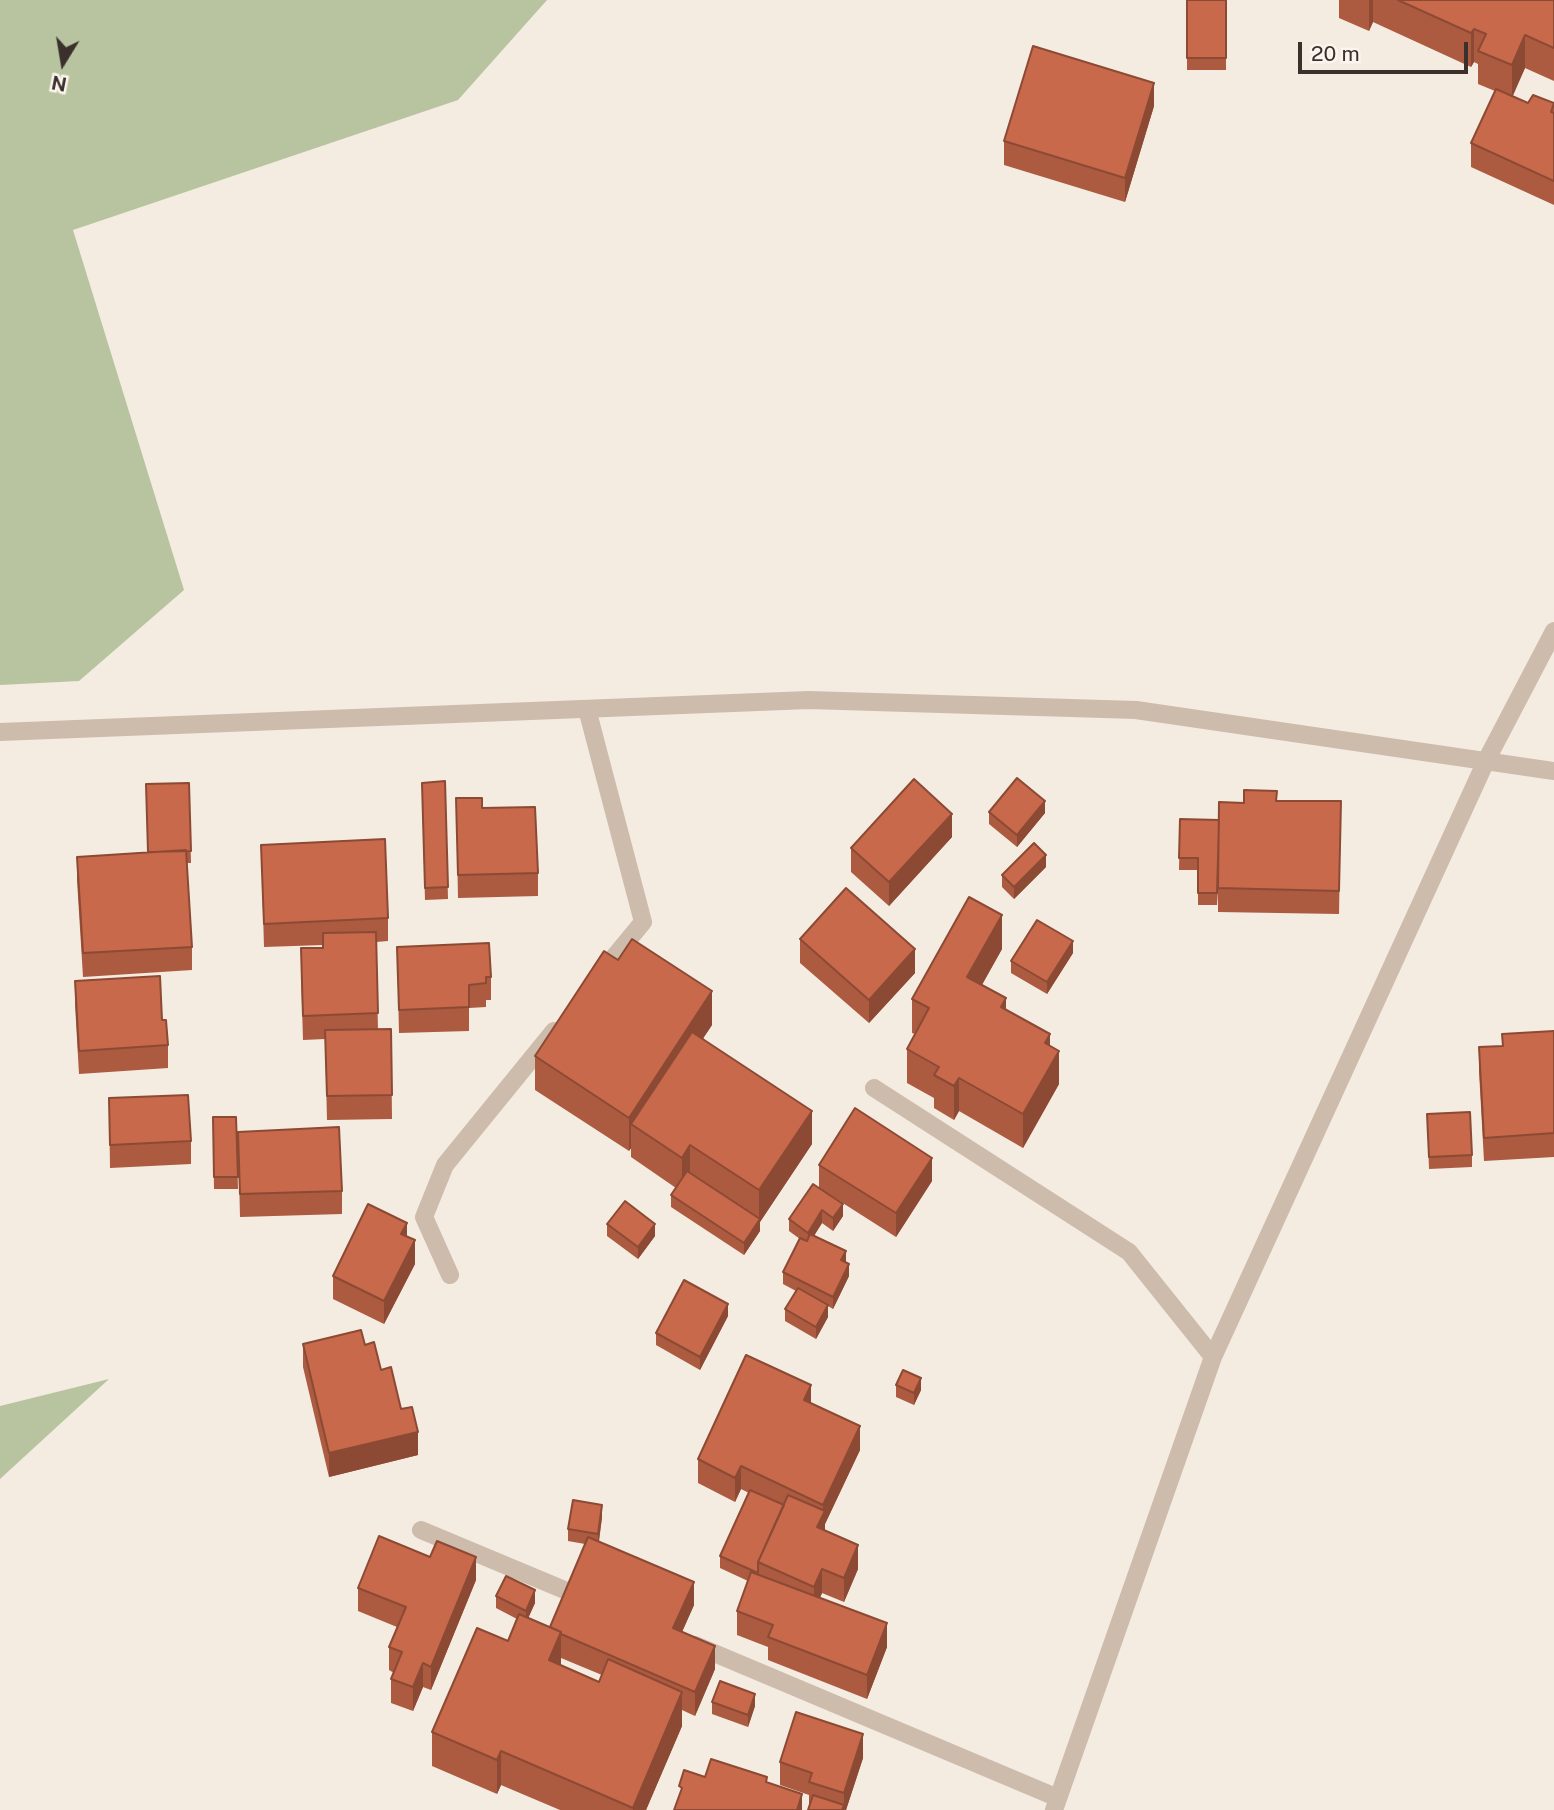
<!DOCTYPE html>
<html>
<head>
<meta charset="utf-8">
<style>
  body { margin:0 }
  #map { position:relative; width:1554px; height:1810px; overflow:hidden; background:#f4ebe1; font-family:"Public Sans",sans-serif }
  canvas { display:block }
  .north { position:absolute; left:28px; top:28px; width:70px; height:70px; -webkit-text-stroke:5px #fbf5ee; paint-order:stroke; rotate:191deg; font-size:19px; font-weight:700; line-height:28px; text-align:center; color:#3b302b }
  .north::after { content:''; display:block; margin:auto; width:24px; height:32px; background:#3b302b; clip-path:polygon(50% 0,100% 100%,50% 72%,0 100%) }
  .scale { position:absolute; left:1298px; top:42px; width:170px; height:32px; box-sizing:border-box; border:4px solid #3b302b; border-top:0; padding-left:9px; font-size:21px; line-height:24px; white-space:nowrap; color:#3b302b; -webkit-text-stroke:5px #fbf5ee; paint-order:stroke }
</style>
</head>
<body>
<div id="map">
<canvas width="1554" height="1810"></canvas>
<div class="north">N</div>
<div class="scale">20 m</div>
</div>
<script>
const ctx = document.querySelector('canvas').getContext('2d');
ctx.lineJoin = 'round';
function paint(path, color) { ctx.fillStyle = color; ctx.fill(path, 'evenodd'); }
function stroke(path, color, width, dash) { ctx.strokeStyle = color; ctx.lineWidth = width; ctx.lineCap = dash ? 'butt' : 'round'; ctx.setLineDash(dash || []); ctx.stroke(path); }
paint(new Path2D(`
  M0,0H547L458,100L73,230L184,590L79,681L0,685Z
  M109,1379L0,1479V1406Z`), '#b8c4a0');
stroke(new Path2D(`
  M587,709L643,922L600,974
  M874,1088L1129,1252L1213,1357
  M450,1275L424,1217L445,1165L554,1031
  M421,1530L586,1599
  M695,1645L1058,1798
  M1054,1810L1213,1357L1486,761L1554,631`), '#cdbbac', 18);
stroke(new Path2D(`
  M0,732L809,700L1136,710L1554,771`), '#cdbbac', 18);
paint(new Path2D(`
  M1187,0H1226V70H1187Z
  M1339,0H1554V81L1525,68L1512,96L1528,103H1554V205L1471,167V143L1495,91L1478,84V64L1474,62L1471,67L1373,22L1369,31L1339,18Z
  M1154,106L1125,202L1004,165V141Z
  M445,781L448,899L425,900L422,795Z
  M189,783L191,863H187L192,947V970L83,977L77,880V857L148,852Z
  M456,798L482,808L538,873V896L458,898Z
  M1277,801H1341L1339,914L1218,912V891L1217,905H1198V870H1179L1180,819L1219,820L1244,803Z
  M989,812L1045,813L1017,847L989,824Z
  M952,837L889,906L851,872V848Z
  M261,845L388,918V941L376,942L378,1030L391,1029L392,1119L327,1120L325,1039L303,1040L301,972V948H323V945L264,947Z
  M1046,867L1014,899L1002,887V875Z
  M800,939L915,973L869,1023L800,963Z
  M397,947L491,977V1000H486V1007L469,1008V1031L399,1033Z
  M1002,949L982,985L1006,1010L1050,1046L1059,1084L1023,1148L959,1111L954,1120L934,1108V1098L907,1083V1049L915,1034L912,1033V999Z
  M1073,953L1047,994L1011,973V961Z
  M75,981L162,1020L168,1045V1068L79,1074L75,1004Z
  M712,1025L703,1038L812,1144L760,1222V1231L744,1255L671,1207V1195L676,1188L631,1157V1148L629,1151L535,1090V1056Z
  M1554,1031V1157L1484,1161L1479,1071V1047L1502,1046V1034Z
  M109,1098L191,1141V1164L110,1168Z
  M1427,1114L1472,1155V1167L1429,1169Z
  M213,1117H236L238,1189H214Z
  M238,1132L342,1191V1214L240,1217Z
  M819,1165L932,1181L896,1237L827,1193L843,1216L833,1231L822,1223L814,1236L846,1262L849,1276L833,1309L828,1306V1317L816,1339L785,1321V1309L796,1291L783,1284V1272L800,1239L789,1231V1219L819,1188Z
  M607,1224L655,1236L638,1259L607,1236Z
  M415,1264L384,1324L333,1299V1276Z
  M728,1316L700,1370L656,1345V1333Z
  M303,1344L365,1345L381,1370L401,1409L418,1455L329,1477L303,1367Z
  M896,1385L921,1390L914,1405L896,1397Z
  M811,1403L860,1450L825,1524V1530L858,1569L844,1602L822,1593L820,1598L887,1647L867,1699L768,1660V1647L737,1635V1611L748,1581L720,1568V1556L749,1493L741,1489L735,1502L698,1483V1459Z
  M602,1517L599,1542L694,1605L682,1632L715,1669L695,1716L682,1710V1726L646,1810H560L501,1785L497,1794L432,1766V1732L508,1641L517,1619L496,1608V1596L535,1603L528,1618L550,1627L585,1544L568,1541V1529ZM561,1658L602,1675L599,1682L561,1666Z
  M476,1580L431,1690L423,1687L413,1711L391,1703V1679L394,1673L389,1670V1647L397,1627L358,1611V1588Z
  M712,1702L755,1706L748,1727L712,1714Z
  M863,1758L846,1810H808L810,1805H809V1795L780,1785V1762Z`), '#ac5a40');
paint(new Path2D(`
  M1369,0H1373V22L1369,31Z
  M1474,29V62L1471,67V33Z
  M1525,35V68L1512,98V65Z
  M1154,83V106L1125,202V178Z
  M1045,801V813L1017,847V835Z
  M952,814V837L889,906V882Z
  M1046,855V867L1014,899V887Z
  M1002,915V949L967,1011V977Z
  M1073,941V953L1047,994V982Z
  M915,949V973L869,1023V1000Z
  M712,991V1025L642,1131L631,1124V1148L629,1151V1118Z
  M1006,998V1032L1001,1007Z
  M1050,1034V1066L1059,1051V1084L1023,1148V1114L1045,1043Z
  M959,1078V1111L954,1120V1086Z
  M812,1111V1144L760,1222V1231L744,1255V1243L759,1220V1190Z
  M690,1145V1179L682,1191V1158Z
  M932,1158V1181L896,1237V1213Z
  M843,1204V1216L833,1231V1218Z
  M822,1210V1223L808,1245V1233Z
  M407,1223V1247L401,1234Z
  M655,1224V1236L638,1259V1247Z
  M415,1240V1264L384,1324V1301Z
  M846,1251V1263L841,1260Z
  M849,1264V1276L833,1309V1297Z
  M728,1304V1316L700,1370V1357Z
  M828,1305V1317L816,1339V1327Z
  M921,1378V1390L914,1405V1393Z
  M811,1385V1408L804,1400Z
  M860,1426V1450L825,1524V1534L817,1527L823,1515V1505Z
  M418,1432V1455L329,1477V1453Z
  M741,1466V1489L735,1502V1478Z
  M602,1505V1517L598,1546V1534Z
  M858,1545V1569L844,1602V1578Z
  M476,1557V1580L431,1690V1667Z
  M822,1569V1593L814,1610V1587Z
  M694,1582V1605L673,1652V1628Z
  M535,1590V1603L526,1623V1611Z
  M887,1623V1647L867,1699V1675Z
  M561,1632V1665L549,1660Z
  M715,1646V1669L695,1716V1692Z
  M423,1663V1687L413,1711V1687Z
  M682,1692V1726L646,1810H633V1808Z
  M755,1694V1706L748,1727V1715Z
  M863,1734V1758L846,1810H842L844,1805V1793Z
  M501,1751V1785L497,1794V1760Z
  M802,1794V1810H797Z`), '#8c4a34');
const building = new Path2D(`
  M1187,0H1226V58H1187Z
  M1398,0H1554V48L1525,35L1512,65L1478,51L1486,34L1474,29L1471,33Z
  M1033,46L1154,83L1125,178L1004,141Z
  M1496,89L1528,103L1533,95L1554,103L1551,112L1554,113V181L1471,143Z
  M1017,778L1045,801L1017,835L989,812Z
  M914,779L952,814L889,882L851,848Z
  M445,781L448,887L425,888L422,783Z
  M189,783L191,851L148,852L146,784Z
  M1244,790L1277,791L1276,801H1341L1339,891L1218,888L1219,802L1244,803Z
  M456,798H482V808L535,807L538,873L458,875Z
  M1180,819L1219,820L1217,893H1198V858H1179Z
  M385,839L388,918L264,924L261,845Z
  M1034,843L1046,855L1014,887L1002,875Z
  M186,850L192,947L83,953L77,857Z
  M846,888L915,949L869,1000L800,939Z
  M969,897L1002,915L967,977L1006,998L1001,1007L1050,1034L1045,1043L1059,1051L1023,1114L959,1078L954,1086L934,1075L939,1067L907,1049L929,1008L912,999Z
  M1037,920L1073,941L1047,982L1011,961Z
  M376,932L378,1013L303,1016L301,948H323V933Z
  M632,939L712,991L629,1118L535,1056L604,951L618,960Z
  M489,943L491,977H486V983L469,985V1007L399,1010L397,947Z
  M160,976L162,1020H166L168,1045L79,1051L75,981Z
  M391,1029L392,1095L327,1096L325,1030Z
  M1554,1031V1133L1484,1138L1479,1047L1503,1046L1502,1034Z
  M692,1032L812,1111L759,1190L690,1145L682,1158L631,1124Z
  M188,1095L191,1141L110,1145L109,1098Z
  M855,1108L932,1158L896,1213L819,1165Z
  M1470,1112L1472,1155L1429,1157L1427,1114Z
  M213,1117H236L238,1177H214Z
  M339,1127L342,1191L240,1194L238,1132Z
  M687,1171L760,1219L744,1243L671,1195Z
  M813,1184L843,1204L833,1218L822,1210L808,1233L789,1219Z
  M625,1201L655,1224L638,1247L607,1224Z
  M368,1204L407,1223L401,1234L415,1240L384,1301L333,1276Z
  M810,1234L846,1251L841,1260L849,1264L833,1297L783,1272L800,1238L807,1241Z
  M684,1280L728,1304L700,1357L656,1333Z
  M798,1288L828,1305L816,1327L785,1309Z
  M361,1330L365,1345L374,1342L381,1370L391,1367L401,1409L412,1407L418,1432L329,1453L303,1344Z
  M746,1355L811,1385L804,1400L860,1426L823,1505L741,1466L735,1478L698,1459Z
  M903,1370L921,1378L914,1393L896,1385Z
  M750,1490L784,1505L758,1562V1573L720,1556Z
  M788,1495L825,1511L817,1527L858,1545L844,1578L822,1569L814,1587L758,1562Z
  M573,1500L602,1505L598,1534L568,1529Z
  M379,1536L430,1557L437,1541L476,1557L431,1667L423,1663L413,1687L391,1679L402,1652L389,1647L406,1607L358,1588Z
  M588,1537L694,1582L673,1628L715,1646L695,1692L561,1634V1632L550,1627Z
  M751,1572L887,1623L867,1675L768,1637L773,1625L737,1611Z
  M506,1576L535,1590L526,1611L496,1596Z
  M519,1614L561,1632L549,1660L599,1682L608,1659L682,1692L633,1808L501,1751L497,1760L432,1732L477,1628L508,1641Z
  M720,1681L755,1694L748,1715L712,1702Z
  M796,1712L863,1734L844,1793L809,1782L812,1773L780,1762Z
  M711,1759L767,1777L766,1782L802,1794L797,1810H674L682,1788L679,1786L684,1770L705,1777Z
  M813,1795L844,1805L842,1810H808Z`);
paint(building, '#c8694b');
stroke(building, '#8c4a34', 2);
</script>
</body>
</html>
